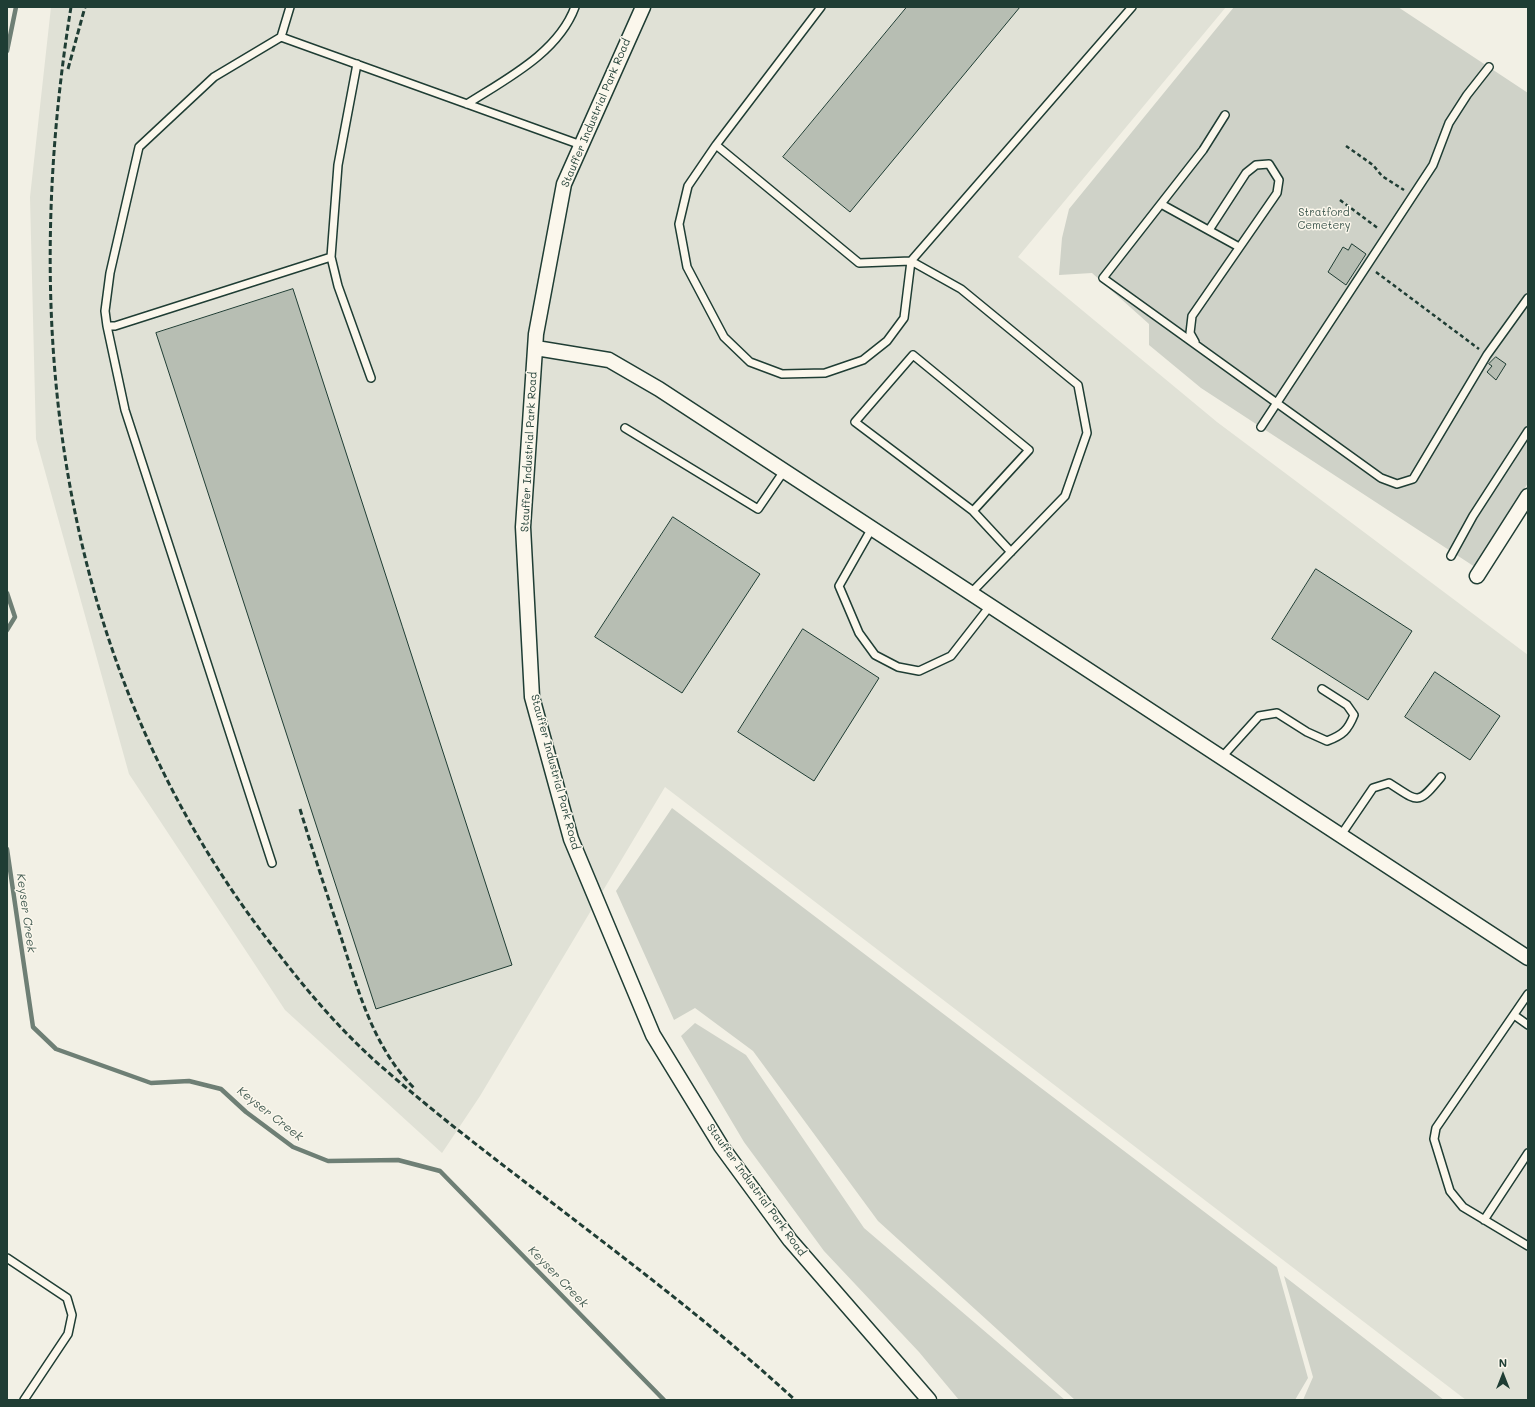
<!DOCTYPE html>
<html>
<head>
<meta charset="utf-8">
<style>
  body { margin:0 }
  #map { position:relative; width:1535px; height:1407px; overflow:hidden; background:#f2f0e5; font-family:Mali,sans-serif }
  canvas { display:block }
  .frame { position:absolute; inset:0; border:8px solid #1f3d34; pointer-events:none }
  .north { position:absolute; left:1483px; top:1355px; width:40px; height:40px; -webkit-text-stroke:3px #fbf7ec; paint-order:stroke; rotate:0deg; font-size:11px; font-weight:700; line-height:16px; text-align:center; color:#1f3d34 }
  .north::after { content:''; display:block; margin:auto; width:14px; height:18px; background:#1f3d34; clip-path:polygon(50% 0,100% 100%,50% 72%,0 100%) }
</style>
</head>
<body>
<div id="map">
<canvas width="1535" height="1407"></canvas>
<div class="frame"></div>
<div class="north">N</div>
</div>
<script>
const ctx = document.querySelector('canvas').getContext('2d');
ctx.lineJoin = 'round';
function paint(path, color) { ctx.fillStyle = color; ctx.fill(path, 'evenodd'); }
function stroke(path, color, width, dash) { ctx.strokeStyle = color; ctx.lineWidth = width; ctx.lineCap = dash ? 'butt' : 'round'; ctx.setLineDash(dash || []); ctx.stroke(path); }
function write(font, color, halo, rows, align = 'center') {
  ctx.font = font + ' Mali,sans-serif'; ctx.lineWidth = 3; ctx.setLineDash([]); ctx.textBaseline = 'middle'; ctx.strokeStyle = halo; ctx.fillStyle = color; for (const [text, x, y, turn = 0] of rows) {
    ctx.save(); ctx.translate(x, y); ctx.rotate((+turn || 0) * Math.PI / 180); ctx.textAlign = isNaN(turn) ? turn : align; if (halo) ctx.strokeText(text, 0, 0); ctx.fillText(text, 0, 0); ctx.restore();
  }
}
paint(new Path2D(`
  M51,7H1226L1018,257L1217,422L1528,655V1400H1466L665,787L480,1096L442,1153L285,1010L129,774L36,439L30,197Z`), '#e0e1d6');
paint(new Path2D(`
  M1234,7H1398L1528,93V483L1475,567L1201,388L1149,345V324L1092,273L1059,275L1062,238L1069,209Z
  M672,808L1277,1267L1308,1378L1295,1400H1075L878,1221L753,1051L695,1008L674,1020L616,891Z
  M695,1023L746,1055L864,1228L1065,1400H959L919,1352L824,1251L744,1142L681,1036Z
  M1284,1276L1444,1400H1303L1313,1377Z`), '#cfd2c8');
stroke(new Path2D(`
  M7,51L16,7
  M7,593L15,617L7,630
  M7,849L33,1027L56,1049L151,1083L189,1081L221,1089L246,1112L293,1147L328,1161L398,1160L440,1171L664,1400`), '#6e7f75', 4.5);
const building = new Path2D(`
  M907,7H1020L850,212L783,157Z
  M1352,244L1366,254L1346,285L1328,272L1343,247L1348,250Z
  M293,289L512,965L376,1009L156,333Z
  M1496,357L1506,364L1496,380L1487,372L1492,366L1489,364Z
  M673,517L760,574L682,693L595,637Z
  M1316,569L1412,631L1368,700L1272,639Z
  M803,629L879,678L814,781L738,732Z
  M1435,672L1500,716L1470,760L1405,717Z`);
paint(building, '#b7beb3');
stroke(building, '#1f3d34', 1);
const lane = new Path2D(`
  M290,7L281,37L581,145
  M821,7L716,145L859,263L911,261L961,289L1078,385L1087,433L1065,496L971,593
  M281,37L214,77L139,147L110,273L105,311L107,326H115L331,257
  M357,64L338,165L331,257L338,286L371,378
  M467,104C506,79 558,53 575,7
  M1225,115L1203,150L1103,278L1381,478L1397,484L1413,479L1487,355L1528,298
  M716,145L688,186L679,224L687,267L724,337L750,362L782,374L825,373L863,360L887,341L904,318L911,261L1132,7
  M1161,204L1239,247
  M107,326L125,410L272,863
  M1195,342L1190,333L1192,316L1277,193L1279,180L1269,164L1256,165L1246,173L1209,230
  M1261,427L1433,165L1449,123L1467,95L1489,67
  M625,428L758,509L784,471
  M973,511L1029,450L913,355L855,422L973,511L1011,552
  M872,528L839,586L859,633L875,655L898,667L919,671L951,656L990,606
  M1451,556L1473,516L1528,431
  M1222,757L1259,716L1277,713L1307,732L1327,741C1343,735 1348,730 1354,715L1347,705L1322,689
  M1341,835L1373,788L1389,783C1419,802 1417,806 1441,777
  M1528,994L1436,1128L1434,1139L1450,1191L1463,1207L1528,1246
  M1514,1015L1528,1025
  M1484,1220L1528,1153
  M7,1258L67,1298L72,1315L68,1334L24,1400`);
const street = new Path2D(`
  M643,7L564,184L536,334L523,527L532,697L571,839L653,1035L721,1146L790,1240L929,1400
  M536,348L609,360L659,389L1528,958
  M1477,576L1528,496`);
stroke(lane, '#1f3d34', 10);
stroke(street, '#1f3d34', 17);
stroke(new Path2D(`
  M1346,146L1373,165L1382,176L1404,190
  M1340,200L1379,229
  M1376,272L1479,349`), '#1f3d34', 2.5, [4, 3]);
stroke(lane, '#fbf7ec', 7);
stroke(street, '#fbf7ec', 14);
stroke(new Path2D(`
  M71,7C17,342 62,681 278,953C307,991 338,1027 374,1060C418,1099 465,1136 512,1172C608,1246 706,1318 795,1400
  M68,69L85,7
  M300,809C313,852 327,894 341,937C358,990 373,1047 414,1088`), '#1f3d34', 3, [6, 3]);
write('11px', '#1f3d34', '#fbf7ec', [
  ["Stauffer Industrial Park Road",596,113,-67],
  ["Stauffer Industrial Park Road",529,452,-87],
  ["Stauffer Industrial Park Road",555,772,75],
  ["Stauffer Industrial Park Road",756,1190,54]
]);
write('11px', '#425b52', '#fbf7ec', [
  ["Stratford",1324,213],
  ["Cemetery",1324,226]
]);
write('italic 12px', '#465e55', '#fbf7ec', [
  ["Keyser Creek",26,913,82],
  ["Keyser Creek",270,1114,38],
  ["Keyser Creek",558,1277,46]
]);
</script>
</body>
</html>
